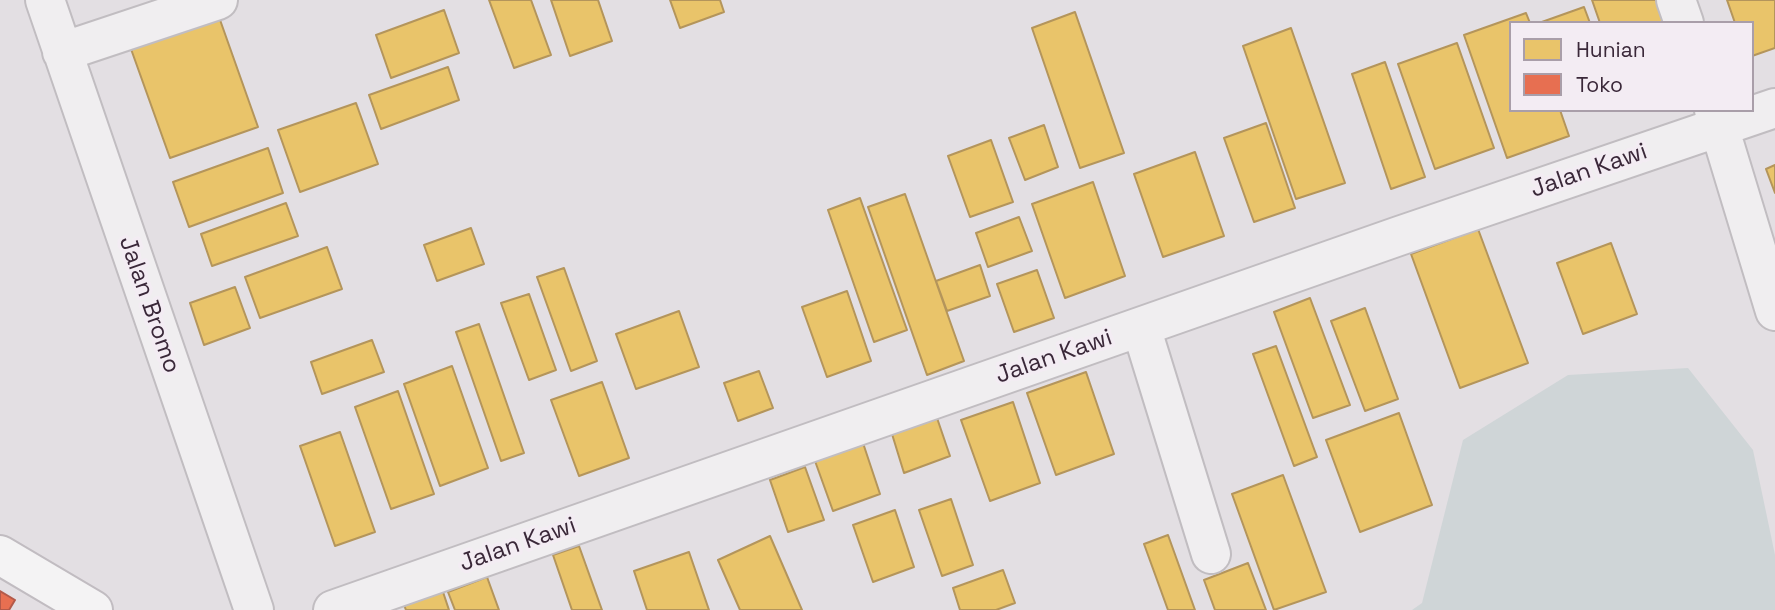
<!DOCTYPE html>
<html>
<head>
<meta charset="utf-8">
<style>
  body { margin:0 }
  #map { position:relative; width:1775px; height:610px; overflow:hidden; background:#e3dfe3; font-family:"Space Grotesk",sans-serif }
  canvas { display:block }
  .legend { position:absolute; left:1509px; top:21px; width:245px; height:91px; box-sizing:border-box; background:#f3ecf3; border:2px solid #a99ea9; margin:0; padding:9px 12px; list-style:none; font-size:21px; color:#3a2839 }
  .legend li { display:flex; align-items:center; gap:14px; height:35px }
  .legend b { width:35px; border:2px solid #a99ea9 }
</style>
</head>
<body>
<div id="map">
<canvas width="1775" height="610"></canvas>
<ul class="legend">
<li><b style="height:19px;background:#e9c46a"></b>Hunian</li>
<li><b style="height:19px;background:#e76f51"></b>Toko</li>
</ul>
</div>
<script>
const ctx = document.querySelector('canvas').getContext('2d');
ctx.lineJoin = 'round';
function paint(path, color) { ctx.fillStyle = color; ctx.fill(path, 'evenodd'); }
function stroke(path, color, width, dash) { ctx.strokeStyle = color; ctx.lineWidth = width; ctx.lineCap = dash ? 'butt' : 'round'; ctx.setLineDash(dash || []); ctx.stroke(path); }
function write(font, color, halo, rows, align = 'center') {
  ctx.font = font + ' "Space Grotesk",sans-serif'; ctx.lineWidth = 7; ctx.setLineDash([]); ctx.textBaseline = 'middle'; ctx.strokeStyle = halo; ctx.fillStyle = color; for (const [text, x, y, turn = 0] of rows) {
    ctx.save(); ctx.translate(x, y); ctx.rotate((+turn || 0) * Math.PI / 180); ctx.textAlign = isNaN(turn) ? turn : align; if (halo) ctx.strokeText(text, 0, 0); ctx.fillText(text, 0, 0); ctx.restore();
  }
}
paint(new Path2D(`
  M1688,368L1753,450L1775,555V610H1412L1422,603L1463,440L1568,375Z`), '#cfd5d7');
const homes = new Path2D(`
  M489,0H531L551,55L514,68Z
  M551,0H598L612,41L570,56Z
  M670,0H720L724,12L680,28Z
  M1592,0H1660L1668,23H1600Z
  M1727,0H1775V48L1752,56V23H1735Z
  M1584,7L1590,23H1539Z
  M444,10L459,53L391,78L376,35Z
  M1075,12L1124,153L1080,168L1032,28Z
  M1526,13L1530,23H1511V110H1560L1569,136L1507,158L1464,35Z
  M219,17L258,127L170,158L131,49Z
  M1291,28L1345,183L1296,199L1243,46Z
  M1457,43L1494,148L1435,169L1398,64Z
  M1385,62L1425,177L1391,189L1352,74Z
  M448,67L459,100L381,129L369,95Z
  M356,103L378,164L300,192L278,130Z
  M1266,123L1295,208L1254,222L1224,138Z
  M1044,125L1058,167L1025,180L1009,138Z
  M991,140L1013,202L970,217L948,156Z
  M268,148L283,193L189,227L173,182Z
  M1195,152L1224,236L1163,257L1134,174Z
  M1775,165V193L1766,169Z
  M1093,182L1125,276L1065,298L1032,204Z
  M905,194L964,361L927,375L868,207Z
  M860,198L907,330L874,342L828,210Z
  M286,203L298,236L212,266L201,234Z
  M1019,217L1032,251L988,267L976,233Z
  M471,228L484,264L437,281L424,245Z
  M1478,229L1528,363L1460,388L1411,254Z
  M1611,243L1637,314L1583,334L1557,263Z
  M327,247L342,289L260,318L245,277Z
  M980,265L990,296L947,311L936,281Z
  M564,268L597,361L571,371L537,277Z
  M1037,270L1054,318L1014,332L997,284Z
  M235,287L250,328L204,345L190,303Z
  M847,291L871,361L827,377L802,307Z
  M529,294L556,370L529,380L501,303Z
  M1310,298L1350,405L1313,418L1274,312Z
  M1365,308L1398,399L1365,411L1331,321Z
  M679,311L699,367L636,389L616,334Z
  M479,324L524,453L501,461L456,332Z
  M372,340L384,372L322,394L311,362Z
  M1276,346L1317,457L1294,466L1253,354Z
  M452,366L488,468L440,486L404,384Z
  M759,371L773,408L738,421L724,383Z
  M1086,372L1114,454L1056,475L1027,393Z
  M602,382L629,458L579,476L551,400Z
  M398,391L434,494L391,509L355,407Z
  M1013,402L1040,483L990,501L961,420Z
  M1399,413L1432,505L1360,532L1326,440Z
  M937,418L950,456L904,473L892,434Z
  M340,432L375,532L335,546L300,446Z
  M863,443L880,494L833,511L815,461Z
  M805,467L824,520L788,532L770,480Z
  M1283,475L1326,592L1274,610L1232,494Z
  M951,499L973,565L942,576L919,510Z
  M895,510L914,567L873,582L853,525Z
  M1168,535L1195,610H1168L1144,544Z
  M770,536L802,610H740L718,560Z
  M579,546L602,610H572L553,555Z
  M689,552L709,610H647L634,571Z
  M1248,563L1266,610H1215L1204,580Z
  M1003,570L1015,603L996,610H960L953,588Z
  M487,577L499,610H455L448,592Z
  M440,583L449,610H406L401,597Z`);
paint(homes, '#e9c46a');
stroke(homes, '#b4955b', 2);
const shops = new Path2D(`
  M0,591L15,600L9,610H0Z`);
paint(shops, '#e76f51');
stroke(shops, '#b35a4a', 2);
const minor = new Path2D(`
  M45,0L254,610
  M1676,0L1684,23
  M62,52L218,0
  M1714,110L1775,311
  M1141,327L1211,554
  M333,610L1399,236L1775,108`);
const major = new Path2D(`
  M0,555L93,610`);
stroke(minor, '#c1bdc1', 42);
stroke(major, '#c1bcc1', 42);
stroke(minor, '#f0eef0', 38);
stroke(major, '#f4f3f4', 38);
write('24px', '#3a2839', '#f3ecf3', [
  ["Jalan Kawi",1589,171,-19],
  ["Jalan Bromo",149,305,71],
  ["Jalan Kawi",1054,357,-19],
  ["Jalan Kawi",518,545,-19]
]);
</script>
</body>
</html>
